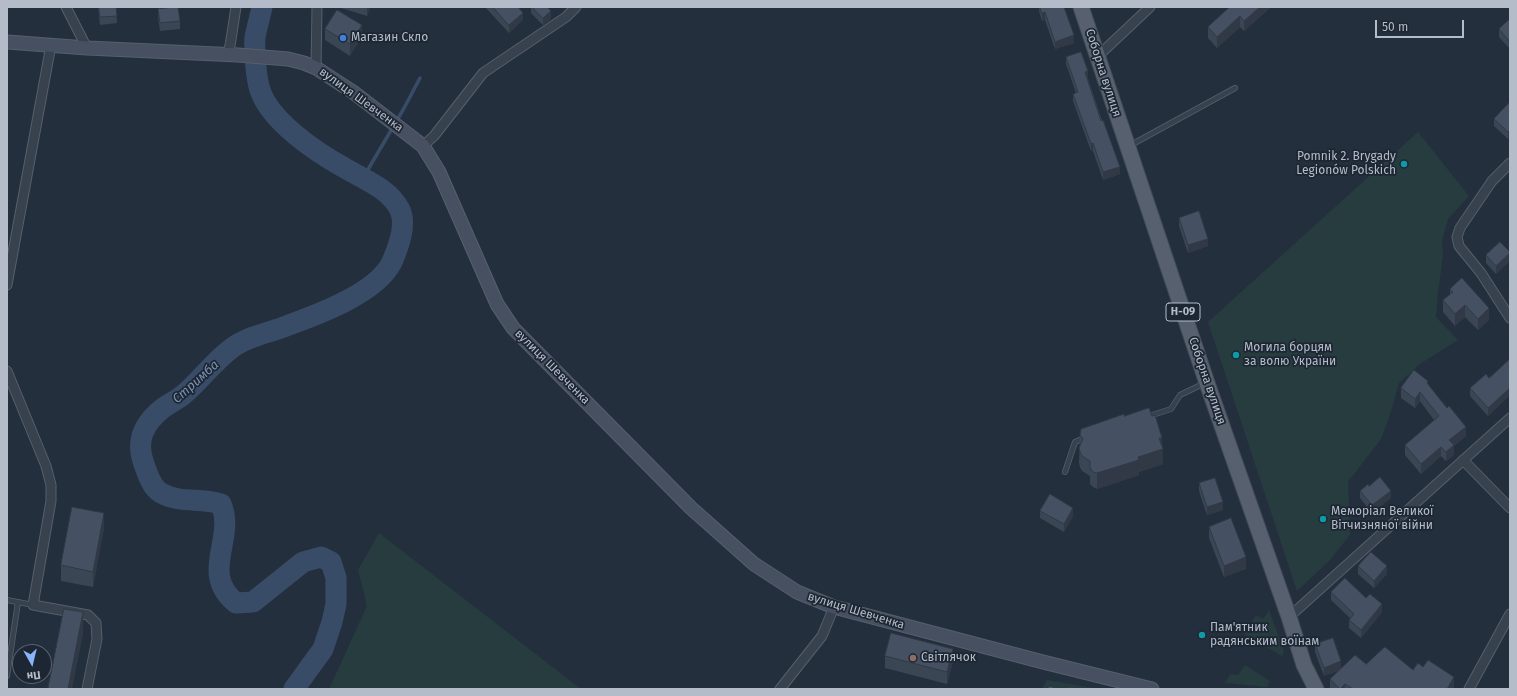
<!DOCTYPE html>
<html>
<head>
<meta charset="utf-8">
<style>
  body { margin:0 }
  #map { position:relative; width:1517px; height:696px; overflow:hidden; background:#242f3e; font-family:"Fira Sans",sans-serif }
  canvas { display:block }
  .frame { position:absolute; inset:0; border:8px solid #b4bcc9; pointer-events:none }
  .north { position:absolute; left:12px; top:644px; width:40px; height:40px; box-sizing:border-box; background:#1d2633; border:1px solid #59626f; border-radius:50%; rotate:172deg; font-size:11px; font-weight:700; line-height:16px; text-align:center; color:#b4bcc9 }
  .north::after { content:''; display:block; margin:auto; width:14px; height:18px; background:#8ab4f8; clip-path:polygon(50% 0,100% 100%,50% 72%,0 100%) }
  .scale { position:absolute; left:1375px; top:20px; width:89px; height:18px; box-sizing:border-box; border:2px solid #b4bcc9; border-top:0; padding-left:5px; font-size:12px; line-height:14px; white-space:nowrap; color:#b4bcc9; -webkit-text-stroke:3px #1d2633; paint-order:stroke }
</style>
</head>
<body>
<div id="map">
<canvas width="1517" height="696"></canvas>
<div class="frame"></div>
<div class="north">Пн</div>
<div class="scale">50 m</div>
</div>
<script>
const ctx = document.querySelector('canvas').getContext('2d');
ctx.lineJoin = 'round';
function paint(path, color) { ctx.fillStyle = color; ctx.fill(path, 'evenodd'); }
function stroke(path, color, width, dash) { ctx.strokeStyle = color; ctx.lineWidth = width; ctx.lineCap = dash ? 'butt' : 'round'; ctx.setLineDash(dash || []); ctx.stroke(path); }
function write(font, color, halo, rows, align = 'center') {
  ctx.font = font + ' "Fira Sans",sans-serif'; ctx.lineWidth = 3.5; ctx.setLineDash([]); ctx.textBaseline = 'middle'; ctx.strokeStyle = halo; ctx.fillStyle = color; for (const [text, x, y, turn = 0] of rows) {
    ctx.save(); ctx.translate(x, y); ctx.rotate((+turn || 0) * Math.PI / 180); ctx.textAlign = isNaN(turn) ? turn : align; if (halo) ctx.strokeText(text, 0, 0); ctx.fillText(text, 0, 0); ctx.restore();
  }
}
paint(new Path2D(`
  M1418,132L1469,196L1448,219L1442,241L1443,256L1438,293L1436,317L1458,340L1420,364L1399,383L1391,412L1381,439L1348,482L1350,535L1329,561L1297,591L1208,322Z
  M379,533L581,689H329L367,606L358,570Z
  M1269,610L1284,651L1282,656L1244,634L1256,615L1263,619Z
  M1245,665L1270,681L1267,687L1225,683L1230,674L1238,675Z
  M1047,680L1099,689H1042Z`), '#263c3f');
stroke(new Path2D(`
  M363,178L403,110L420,78`), '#394c67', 3.5);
stroke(new Path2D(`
  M262,7C260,17 257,27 255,37C254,49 256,78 260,90C270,121 316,152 343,167C363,179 389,188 400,210C407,225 398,248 392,262C376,295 311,317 278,329C263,334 245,338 232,348C214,361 200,381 183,395C177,400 170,403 163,408C144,423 135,440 144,464C147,473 152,488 161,493C182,504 200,497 221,504C236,539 199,573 236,603L253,602L303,562L321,557L331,562L336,578V604L332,622L323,649L294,689`), '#394c67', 21);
const lane = new Path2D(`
  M1129,146L1235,88
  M1146,417L1171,409L1180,395L1205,383
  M1065,472L1075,442L1084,438
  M7,600L33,605
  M7,676L18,602`);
const street = new Path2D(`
  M66,7L87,48
  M227,54L230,46L236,7
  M1098,56L1150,7
  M316,68L317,7
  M423,146L434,136L483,73L566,17L576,7
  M1510,163L1492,181L1460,228L1457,237L1459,246L1481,273L1510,318
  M7,285L51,45
  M7,371L46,466L51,485V501L33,605L88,615L96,623L97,639L87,689
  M1463,460L1510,508
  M1289,617L1510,418
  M780,689L822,636L834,607
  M1469,689L1510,614`);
const secondary = new Path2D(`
  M7,42L87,48L238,55L288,59L304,63L316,68L353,92L423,146L439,172L497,304L513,328L691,508L754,564L797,592L834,607L1043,662L1152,689`);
const primary = new Path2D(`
  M1081,7L1207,383L1289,617L1304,665L1316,689`);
stroke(lane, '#565f6c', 6);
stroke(street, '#565f6c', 11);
stroke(secondary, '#565f6c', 15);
stroke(primary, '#414a57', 17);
stroke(lane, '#38414e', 4.5);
stroke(street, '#38414e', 9);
stroke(secondary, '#465061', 13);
stroke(primary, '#56606e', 15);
paint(new Path2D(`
  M98,7H116L117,23L100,25Z
  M341,7H370L367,16L341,8Z
  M485,7H518L523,20L509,33Z
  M531,7H547L551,19L543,25L531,13Z
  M1039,7H1064L1074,43L1055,49L1045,20L1042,21L1039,11Z
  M1230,7H1271L1244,31L1240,27L1217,48L1208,38V27Z
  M158,9L180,21V29L160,31L158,17Z
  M1510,19V49L1499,37V29Z
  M325,29L362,36L350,56L325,40Z
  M1066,57L1088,79L1120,174L1103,180L1093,151H1091L1073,101V94L1076,93L1066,64Z
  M1510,102L1508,139L1494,126V119Z
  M1179,218L1208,246L1188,253L1179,226Z
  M1510,252V261L1496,274L1486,263V255Z
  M1450,289L1489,320L1478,330L1465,317L1455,326L1443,312V300L1450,294Z
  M1510,359V395L1488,416L1470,396V388L1489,378Z
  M1428,384L1466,436L1454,446V455L1446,461L1441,456L1421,474L1405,455V445L1434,420L1420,401L1415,408L1401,398V388Z
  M1124,416L1162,447L1163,464L1139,472V475L1097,489L1093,487L1090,484V476L1082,471L1080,467L1079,463L1080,435Z
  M1199,483L1223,510L1207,515L1199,491Z
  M1369,486L1391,498L1372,513L1360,498V491Z
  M1040,511L1073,516L1064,532L1040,518Z
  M1209,527L1246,569L1224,577L1209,538Z
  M104,528L93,587L61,581V565Z
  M1358,566L1387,574L1374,588L1358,574Z
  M1331,592L1366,598L1382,612L1361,638L1349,628V620L1350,618L1331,600Z
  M1315,644L1341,668L1366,664L1413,670L1454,687L1453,689H1330V679L1340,670L1324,676L1315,652Z
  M885,656L953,661L947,684L885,668Z`), '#3b4654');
paint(new Path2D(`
  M368,7H370L367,16V8Z
  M1260,7H1271L1244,31V21Z
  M551,11V19L543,25V18Z
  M1045,12V20L1042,21V13Z
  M523,13V20L509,33V25Z
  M1240,16V27L1217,48V37Z
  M362,25V36L350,56V44Z
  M1074,35V43L1055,49V42Z
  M1088,71V79L1085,80V72Z
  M1510,130V138L1508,139V132Z
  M1093,143V151H1091V144Z
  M1120,167V174L1103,180V172Z
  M1208,239V246L1188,253V245Z
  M1510,253V261L1496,274V266Z
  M1465,305V317L1455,326V314Z
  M1489,308V320L1478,330V319Z
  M1510,388V395L1488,416V408Z
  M1420,392V401L1415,408V399Z
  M1466,427V436L1454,446V455L1446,461V452L1449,440Z
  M1159,438H1162L1163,464L1139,472V475L1097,489V473L1138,457Z
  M1441,447V456L1421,474V464Z
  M1391,491V498L1372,513V505Z
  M1223,502V510L1207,515V507Z
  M1073,508V516L1064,532V524Z
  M104,513V528L93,587V572Z
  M1246,557V569L1224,577V566Z
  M1387,566V574L1374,588V581Z
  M1382,604V612L1361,638V630Z
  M83,612V634L72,689H68Z
  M953,649V661L947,684V672Z
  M1341,661V669L1324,676V668Z
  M1454,677V687L1453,689H1447Z
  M1345,684V689H1340Z`), '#303945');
const building = new Path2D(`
  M99,7H116L117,16L100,17Z
  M175,7H178L180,21L160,23L158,9Z
  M493,7H518L523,13L509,25Z
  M532,7H547L551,11L543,18Z
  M1040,7H1064L1074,35L1055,42L1045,12L1042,13Z
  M1230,7H1260L1244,21L1240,16L1217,37L1208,27Z
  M337,10L362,25L350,44L325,29Z
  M1510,19V42L1499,29Z
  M1081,52L1088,71L1085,72L1101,121L1103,120L1120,167L1103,172L1093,143L1091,144L1073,94L1078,92L1066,57Z
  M1510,102V130L1508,132L1494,119Z
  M1199,211L1208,239L1188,245L1179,218Z
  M1500,242L1510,252V253L1496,266L1486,255Z
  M1462,278L1489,308L1478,319L1465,305L1455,314L1443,300L1453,292L1450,289Z
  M1510,359V388L1488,408L1470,388L1486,374L1489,378Z
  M1414,370L1428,381L1427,383L1447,408L1449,406L1466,427L1449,440L1454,445L1446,452L1441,447L1421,464L1405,445L1439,416L1420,392L1415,399L1401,388Z
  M1149,408L1152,416L1155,415L1162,438H1159L1163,449L1138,457L1139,460L1097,473L1093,472L1090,468V461L1082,456L1080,452L1079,448L1083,439L1080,435L1081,429L1124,414V416Z
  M1380,477L1391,491L1372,505L1360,491L1368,484L1369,486Z
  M1215,478L1223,502L1207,507L1199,483Z
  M1050,494L1073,508L1064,524L1040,511Z
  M72,507L104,513L93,572L61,565Z
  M1231,518L1246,557L1224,566L1209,527Z
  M1371,552L1387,566L1374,581L1358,566Z
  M1345,578L1366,598L1370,594L1382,604L1361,630L1349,620L1354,614L1331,592Z
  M64,609L83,612L68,689H48Z
  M891,633L953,649L947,672L885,656Z
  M1333,638L1341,661L1324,668L1315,644Z
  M1385,647L1413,670L1418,663L1423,667L1428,660L1454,677L1447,689H1353L1345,684L1340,689L1330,679L1355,655L1366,664Z
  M1049,686L1060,689H1048Z
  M1070,687L1079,689H1070Z`);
paint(building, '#455162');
stroke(building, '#303945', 1);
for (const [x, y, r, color] of [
  [343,38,4,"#3f7fe0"],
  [1404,164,4,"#0f9aa8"],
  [1236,355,4,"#0f9aa8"],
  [1323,519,4,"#0f9aa8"],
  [1202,635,4,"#0f9aa8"],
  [913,658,4,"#8d6e63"]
]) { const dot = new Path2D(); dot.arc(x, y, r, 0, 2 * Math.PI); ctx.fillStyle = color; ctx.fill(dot); stroke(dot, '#1d2633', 1.5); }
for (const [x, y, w] of [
  [1183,312,34]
]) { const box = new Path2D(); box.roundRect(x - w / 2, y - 9, w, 18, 3); ctx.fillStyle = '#1d2633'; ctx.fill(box); stroke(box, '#b4bcc9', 1); }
write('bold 11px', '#b4bcc9', null, [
  ["Н-09",1183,312]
]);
write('12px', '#b4bcc9', '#1d2633', [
  ["Магазин Скло",351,38],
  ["Pomnik 2. Brygady",1396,157,"right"],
  ["Legionów Polskich",1396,171,"right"],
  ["Могила борцям",1244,348],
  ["за волю України",1244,362],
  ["Меморіал Великої",1331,512],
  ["Вітчизняної війни",1331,526],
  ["Пам'ятник",1210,628],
  ["радянським воїнам",1210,642],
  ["Світлячок",921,658]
], 'left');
write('12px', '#b4bcc9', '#1d2633', [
  ["Соборна вулиця",1103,73,72],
  ["вулиця Шевченка",361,100,36],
  ["вулиця Шевченка",552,367,45],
  ["Соборна вулиця",1207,381,71],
  ["вулиця Шевченка",856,611,17]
]);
write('italic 13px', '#7c92b1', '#1d2633', [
  ["Стримба",196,382,-42]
]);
</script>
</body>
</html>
